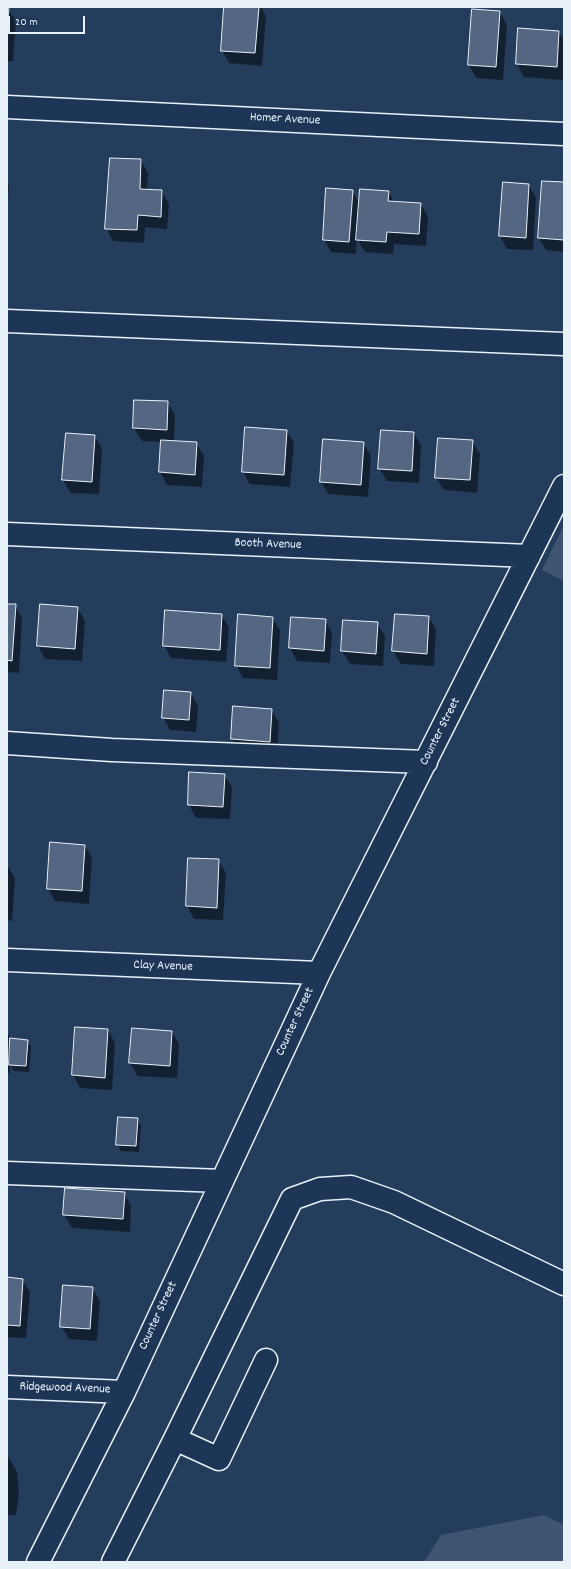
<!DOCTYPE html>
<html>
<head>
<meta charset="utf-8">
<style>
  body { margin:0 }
  #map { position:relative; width:571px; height:1569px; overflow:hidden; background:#253d5d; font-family:Dekko,sans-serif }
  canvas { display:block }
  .frame { position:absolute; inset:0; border:8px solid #e8f1f8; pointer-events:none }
  .scale { position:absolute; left:8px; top:16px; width:77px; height:18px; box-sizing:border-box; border:2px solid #e8f1f8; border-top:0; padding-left:5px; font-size:12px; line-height:14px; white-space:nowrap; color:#e8f1f8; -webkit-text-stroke:3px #1d3557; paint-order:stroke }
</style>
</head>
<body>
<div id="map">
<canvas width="571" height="1569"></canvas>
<div class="frame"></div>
<div class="scale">20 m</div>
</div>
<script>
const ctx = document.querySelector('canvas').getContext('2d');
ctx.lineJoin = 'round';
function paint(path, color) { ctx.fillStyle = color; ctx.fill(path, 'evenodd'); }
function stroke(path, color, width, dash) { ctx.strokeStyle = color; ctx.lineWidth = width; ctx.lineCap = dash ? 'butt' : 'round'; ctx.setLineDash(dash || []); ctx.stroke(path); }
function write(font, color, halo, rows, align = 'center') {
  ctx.font = font + ' Dekko,sans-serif'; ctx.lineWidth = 3; ctx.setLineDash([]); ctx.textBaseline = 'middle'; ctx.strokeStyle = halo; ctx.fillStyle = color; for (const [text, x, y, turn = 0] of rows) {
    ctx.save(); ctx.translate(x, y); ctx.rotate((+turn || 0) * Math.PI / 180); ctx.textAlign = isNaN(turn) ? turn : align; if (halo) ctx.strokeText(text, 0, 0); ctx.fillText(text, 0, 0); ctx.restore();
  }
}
paint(new Path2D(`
  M564,525V581L542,570Z
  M544,1515L564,1525V1562H424L441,1535Z`), '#3e5472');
paint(new Path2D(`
  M225,7H261L266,16L262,66L229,63L222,50Z
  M7,8L16,21L13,61H7Z
  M473,10L500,12L507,25L503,80L476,78L469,65Z
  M519,29L559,32L564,41L563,80L524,77L517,64Z
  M141,160L148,173L147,190L162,191L169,204L167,229L145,227L144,243L113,241L106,228Z
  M7,180L9,184L7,216Z
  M564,183V252L546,250L539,238Z
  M529,185L536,198L533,250L507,249L500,236Z
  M352,191L360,204L389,192L394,202L421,204L428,217L426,246L394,244L393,254L365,252L357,239L356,254L331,252L324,240Z
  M167,402L175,415L174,442L196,443L204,456L202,487L167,485L160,472L162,442L142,441L134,428Z
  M286,430L294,443L290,487L250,484L243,472Z
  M414,433L421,446L419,483L387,481L379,468Z
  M95,436L102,449L99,494L71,493L63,480Z
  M472,441L480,454L477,493L444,490L436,478Z
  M363,443L371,456L368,497L328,494L321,481Z
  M7,605H15L22,618L19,673L7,672Z
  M78,608L85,621L82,661L45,659L38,646Z
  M221,615L229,627L226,662L171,658L164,645Z
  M429,617L436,630L434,666L401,664L393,651Z
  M272,618L280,630L277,680L243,678L236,665Z
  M292,618L325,620L332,633L330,663L297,661L290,648Z
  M377,623L385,636L383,666L350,664L342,651Z
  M191,693L198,706L196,732L170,730L163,717Z
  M272,710L279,723L277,754L239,751L232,739Z
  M190,773L224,775L232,787L230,819L196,818L189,805Z
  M85,846L92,858L89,904L55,901L48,889Z
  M218,860L226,873L223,920L194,919L187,906Z
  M7,865L15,878L12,921L7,920Z
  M108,1030L115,1043L112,1090L80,1088L73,1075Z
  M7,1032L11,1039L27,1041L31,1047L29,1072L14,1071L10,1065V1073H7Z
  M172,1032L179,1044L177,1078L138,1076L130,1063Z
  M137,1119L141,1125L139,1152L121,1151L117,1144Z
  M124,1193L131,1206L130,1232L72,1228L64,1215Z
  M7,1278L22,1280L30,1292L26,1338L7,1337Z
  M92,1288L100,1301L97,1341L69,1339L61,1326Z
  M7,1455L17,1472L19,1495L16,1515H8L7,1532Z`), '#0007');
const building = new Path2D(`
  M7,7H9L7,32Z
  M224,7H259L255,53L221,51Z
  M472,9L500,11L496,67L468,65Z
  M518,28L559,31L557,67L516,64Z
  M110,158L141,159L140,189L162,190L161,217L138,215L137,230L105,229Z
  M542,181L564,182V240L538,238Z
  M503,182L529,184L526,238L499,236Z
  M326,188L353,190L349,242L323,240Z
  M360,189L389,191L388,201L421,203L419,234L387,232L386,242L356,240Z
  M134,400L168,401L167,430L133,428Z
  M245,427L287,430L284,475L242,472Z
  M381,430L414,432L412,471L378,469Z
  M66,433L95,435L92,482L62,480Z
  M438,438L473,440L470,480L435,478Z
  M323,439L364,442L361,485L320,482Z
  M161,440L197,442L195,475L159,472Z
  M7,604H16L12,661L7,660Z
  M40,604L78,607L75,649L37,646Z
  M165,610L222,614L220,650L163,646Z
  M238,614L273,617L270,668L235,666Z
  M395,614L429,616L427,654L392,651Z
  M291,617L326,619L324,651L289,648Z
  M343,620L378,622L376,654L341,651Z
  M164,690L191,692L189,720L162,718Z
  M233,706L272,709L270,742L231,739Z
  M189,772L225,774L223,807L188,805Z
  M50,842L85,845L82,891L47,889Z
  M188,858L219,859L217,908L186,906Z
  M75,1027L108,1029L105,1078L72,1075Z
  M132,1028L172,1031L170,1066L129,1063Z
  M10,1038L28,1040L26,1066L9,1065Z
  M118,1117L138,1118L136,1146L116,1145Z
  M65,1188L125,1192L123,1219L63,1215Z
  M7,1277L23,1279L20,1326L7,1325Z
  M63,1285L93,1287L90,1329L60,1327Z`);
paint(building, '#536782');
stroke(building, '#e8f1f8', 1);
const minor = new Path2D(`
  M7,107L564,134
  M7,321L564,344
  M7,534L529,556
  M7,743L112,750L426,762
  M7,960L319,973
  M7,1173L222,1181
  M7,1387L124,1392
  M175,1439L219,1459L266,1360
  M38,1562L124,1392L319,973L564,486
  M113,1562L175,1439L292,1199L320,1189L351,1187L394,1202L564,1284`);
stroke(minor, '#e8f1f8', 25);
stroke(minor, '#1d3557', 22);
write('13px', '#e8f1f8', '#1d3557', [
  ["Homer Avenue",285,120,3],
  ["Booth Avenue",268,545,2],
  ["Counter Street",441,732,-63],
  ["Clay Avenue",163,967,2],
  ["Counter Street",296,1022,-65],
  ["Counter Street",159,1316,-65],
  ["Ridgewood Avenue",65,1389,2]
]);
</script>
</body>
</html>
